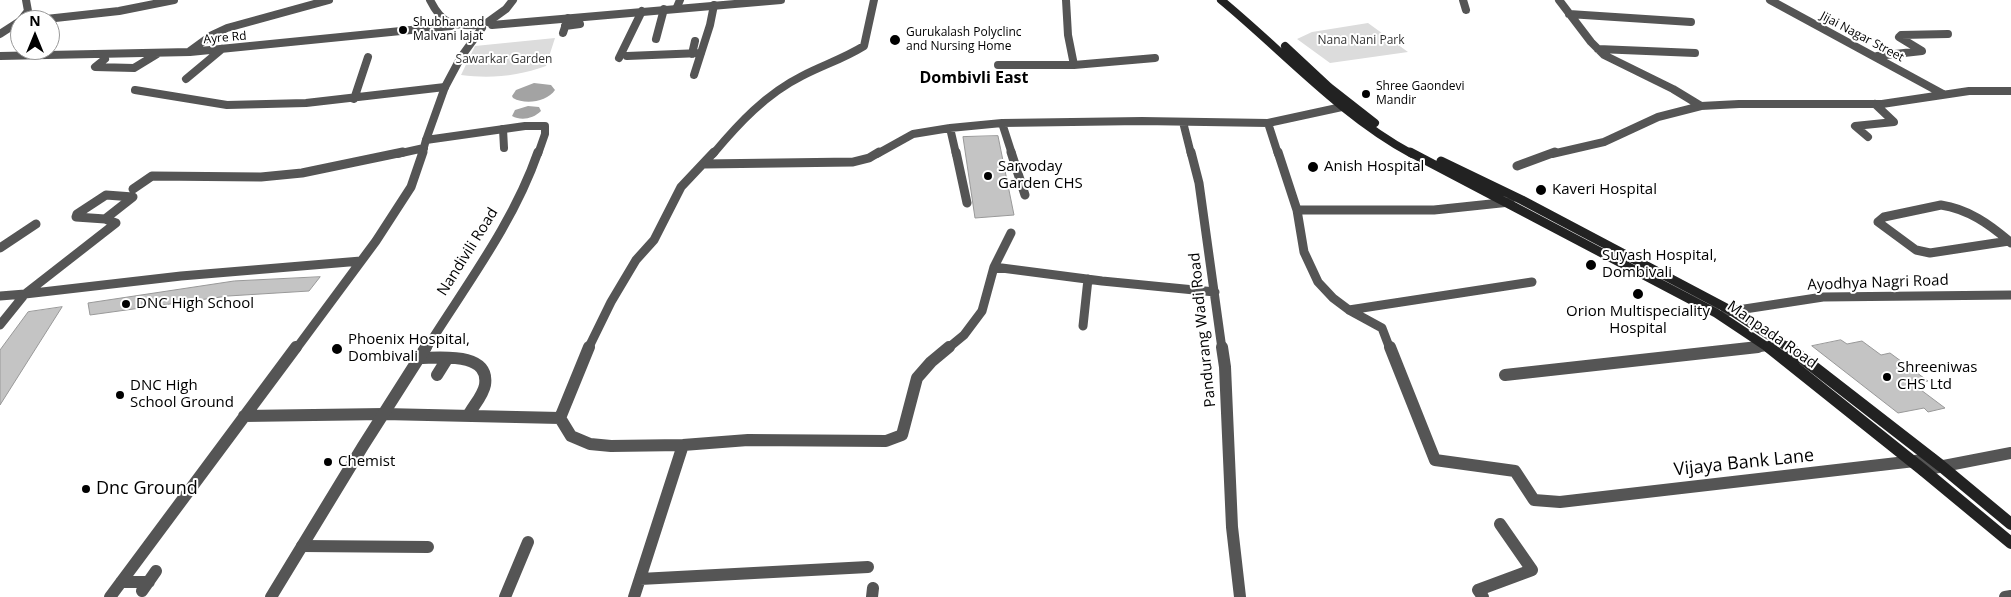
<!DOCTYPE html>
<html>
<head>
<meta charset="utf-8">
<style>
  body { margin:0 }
  #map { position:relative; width:2011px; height:597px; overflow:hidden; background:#fff; font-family:"Open Sans",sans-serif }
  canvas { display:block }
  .north { position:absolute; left:10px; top:10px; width:50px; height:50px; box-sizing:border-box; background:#fff; border:1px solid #999; border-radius:50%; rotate:0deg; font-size:14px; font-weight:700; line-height:20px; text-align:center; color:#000 }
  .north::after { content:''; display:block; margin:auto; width:18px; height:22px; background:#000; clip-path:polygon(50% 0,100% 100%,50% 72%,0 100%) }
</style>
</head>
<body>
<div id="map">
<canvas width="2011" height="597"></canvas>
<div class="north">N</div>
</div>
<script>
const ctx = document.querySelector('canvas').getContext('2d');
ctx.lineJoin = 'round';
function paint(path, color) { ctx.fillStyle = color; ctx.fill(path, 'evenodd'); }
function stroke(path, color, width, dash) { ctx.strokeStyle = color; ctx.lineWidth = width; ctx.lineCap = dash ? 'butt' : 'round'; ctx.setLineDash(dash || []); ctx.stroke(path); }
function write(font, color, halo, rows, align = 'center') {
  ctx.font = font + ' "Open Sans",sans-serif'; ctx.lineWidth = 4; ctx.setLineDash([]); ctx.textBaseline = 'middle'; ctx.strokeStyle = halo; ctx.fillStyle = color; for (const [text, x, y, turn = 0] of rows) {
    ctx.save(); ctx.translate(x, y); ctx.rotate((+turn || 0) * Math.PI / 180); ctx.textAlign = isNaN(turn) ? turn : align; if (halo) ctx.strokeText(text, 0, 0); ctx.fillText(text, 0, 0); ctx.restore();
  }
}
paint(new Path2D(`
  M1368,23L1408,52L1330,63L1297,39L1312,32Z
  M555,38L546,66C518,76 491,79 461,75L475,46Z`), '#dcdcdc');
paint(new Path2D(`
  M534,83L551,85L555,90C547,102 525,105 513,98L512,96L516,90Z
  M528,106L539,107L541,111C533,119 521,121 512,116L515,110Z`), '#a3a3a3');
const building = new Path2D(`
  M998,136L1014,215L975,218L963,137Z
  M320,277L309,291L228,296L90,315L88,303L234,281Z
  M62,307L0,405V350L28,312Z
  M1841,340L1847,344L1862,341L1881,355L1890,353L1928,381L1913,384L1945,408L1928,412L1924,408L1898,413L1812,346Z`);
paint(building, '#c4c4c4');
stroke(building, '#999', 1);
stroke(new Path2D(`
  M1066,0L1068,35L1074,65L1155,58
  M1463,0L1466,10
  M1559,0L1591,42L1604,55L1673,89L1701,106
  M1770,0L1943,94
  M677,7L680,0
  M1569,14L1691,22
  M21,20L28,11L26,0
  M37,20L119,11L174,0
  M488,22L506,9L513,0
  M565,26L580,24
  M563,33L568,18
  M0,34L20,21
  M656,39L664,9
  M1598,49L1695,53
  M190,51L212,35L227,28L329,0
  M692,54L695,41
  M0,56L190,52L451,26
  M627,56L701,53
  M1877,56L1922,51L1899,37L1901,35L1948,34
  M619,58L642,11
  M105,59L95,67L134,68L157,54
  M998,65H1074
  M694,75L710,25L714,5
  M186,79L222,49
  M135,90L227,105L306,103L445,87
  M354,99L368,57
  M1183,122L1191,154
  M1002,123L1012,154
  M1268,123L1278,154
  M950,128L956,154
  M503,129L504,148
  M1868,137L1855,126L1894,122L1875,104
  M397,154L424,148
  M422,154L426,140
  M713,154C739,123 766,94 802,76C823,65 843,59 864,46L874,0
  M877,154L913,134L950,128L1002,123L1142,121L1268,123L1351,105
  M1552,154L1604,142L1658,117L1701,106L1739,104H1882L1969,91H2011`), '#555', 8);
stroke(new Path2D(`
  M956,152L967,203
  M1011,152L1025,195
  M1191,152L1199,183L1222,349
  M1278,152L1297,210L1304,252L1318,282L1333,298L1349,310L1382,328L1390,349
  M704,164L853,162L869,158L879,152
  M1517,166L1555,152
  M133,189L152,176L261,177L302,173L403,152
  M106,195L133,197L105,219L76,217L77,214Z
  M1941,205C1968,209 1989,224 2009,241L1930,253L1916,250L1878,222L1884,217Z
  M1297,210H1434L1510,202
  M2009,241L2011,243
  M0,248L36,224
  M994,267L1102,281L1215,292
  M0,296L25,294L116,223L105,219
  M1349,310L1532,282
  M1725,312L1823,297L2011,295
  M0,325L25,294L181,276L361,261
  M1083,326L1088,279
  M296,349L376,241L411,187L423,152
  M588,349L611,302L636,260L654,240L681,187L714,152
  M947,349L964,335L982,311L994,267L1011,233
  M1747,349L1772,346`), '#555', 9);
stroke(new Path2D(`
  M1222,347L1225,367L1232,527L1240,597
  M1390,347L1435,460L1515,471L1534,500L1560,502L1932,459
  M419,358C439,358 490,351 485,385C483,396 473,406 468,416
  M437,375L447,359
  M1505,375L1758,347
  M244,416L384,414L560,418L571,436L590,444L611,446L683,445L748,440L886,441L902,435L917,378L931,362L949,347
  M560,418L589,347
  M1923,470L2011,453
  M302,546L428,547
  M640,579L868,567
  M121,582H149
  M142,591L156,571
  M110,597L296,347
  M505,597L528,542
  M634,597L683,445
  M872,597L873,588
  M1483,597L1478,590L1532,570L1500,524
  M2005,597L2011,596`), '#555', 12);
stroke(new Path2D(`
  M430,0C442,24 451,26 477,25
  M492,25L781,0
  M482,28L461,57L445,87L426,140L525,126H545V134L538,154`), '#555', 8);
stroke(new Path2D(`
  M426,349C466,285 513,224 538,152`), '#555', 9);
stroke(new Path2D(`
  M271,597L363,446L426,347`), '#555', 12);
stroke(new Path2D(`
  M1221,0C1284,52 1340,115 1412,154
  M1285,46L1329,87L1375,123`), '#222', 8);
stroke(new Path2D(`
  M1410,152L1716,313L1770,349
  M1441,161L1522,200L1730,310L1790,349`), '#222', 9);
stroke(new Path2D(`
  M1769,347L1923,470L2011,543
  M1788,347L1940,465L2011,524`), '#222', 12);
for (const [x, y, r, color] of [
  [403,30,5,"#000"],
  [895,40,6,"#000"],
  [1366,94,5,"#000"],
  [1313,167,6,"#000"],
  [988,176,5,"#000"],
  [1541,190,6,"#000"],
  [1591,265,6,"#000"],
  [1638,294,6,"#000"],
  [126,304,5,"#000"],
  [337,349,6,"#000"],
  [1887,377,5,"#000"],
  [120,395,5,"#000"],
  [328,462,5,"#000"],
  [86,489,5,"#000"]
]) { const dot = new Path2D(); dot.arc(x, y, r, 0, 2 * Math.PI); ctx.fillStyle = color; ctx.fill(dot); stroke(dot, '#fff', 2); }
write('12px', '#000', '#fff', [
  ["Shubhanand",413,23],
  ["Malvani lajat",413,37],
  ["Gurukalash Polyclinc",906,33],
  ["and Nursing Home",906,47],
  ["Shree Gaondevi",1376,87],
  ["Mandir",1376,101]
], 'left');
write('12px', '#000', '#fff', [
  ["Jijai Nagar Street",1862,37,28],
  ["Ayre Rd",225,38,-5]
]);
write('12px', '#333', '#fff', [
  ["Nana Nani Park",1361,41],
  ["Sawarkar Garden",504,60]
]);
write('15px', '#000', '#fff', [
  ["Sarvoday",998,167],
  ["Garden CHS",998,184],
  ["Anish Hospital",1324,167],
  ["Kaveri Hospital",1552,190],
  ["Suyash Hospital,",1602,256],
  ["Dombivali",1602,273],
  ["DNC High School",136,304],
  ["Orion Multispeciality",1638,312,"center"],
  ["Hospital",1638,329,"center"],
  ["Phoenix Hospital,",348,340],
  ["Dombivali",348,357],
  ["Shreeniwas",1897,368],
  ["CHS Ltd",1897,385],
  ["DNC High",130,386],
  ["School Ground",130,403],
  ["Chemist",338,462]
], 'left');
write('15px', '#000', '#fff', [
  ["Nandivili Road",468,252,-58],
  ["Ayodhya Nagri Road",1878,283,-2],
  ["Pandurang Wadi Road",1203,330,-96],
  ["Manpada Road",1772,335,35]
]);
write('bold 16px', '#000', '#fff', [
  ["Dombivli East",974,78]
]);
write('18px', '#000', '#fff', [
  ["Vijaya Bank Lane",1744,463,-6]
]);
write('18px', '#000', '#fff', [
  ["Dnc Ground",96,489]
], 'left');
</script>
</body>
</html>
